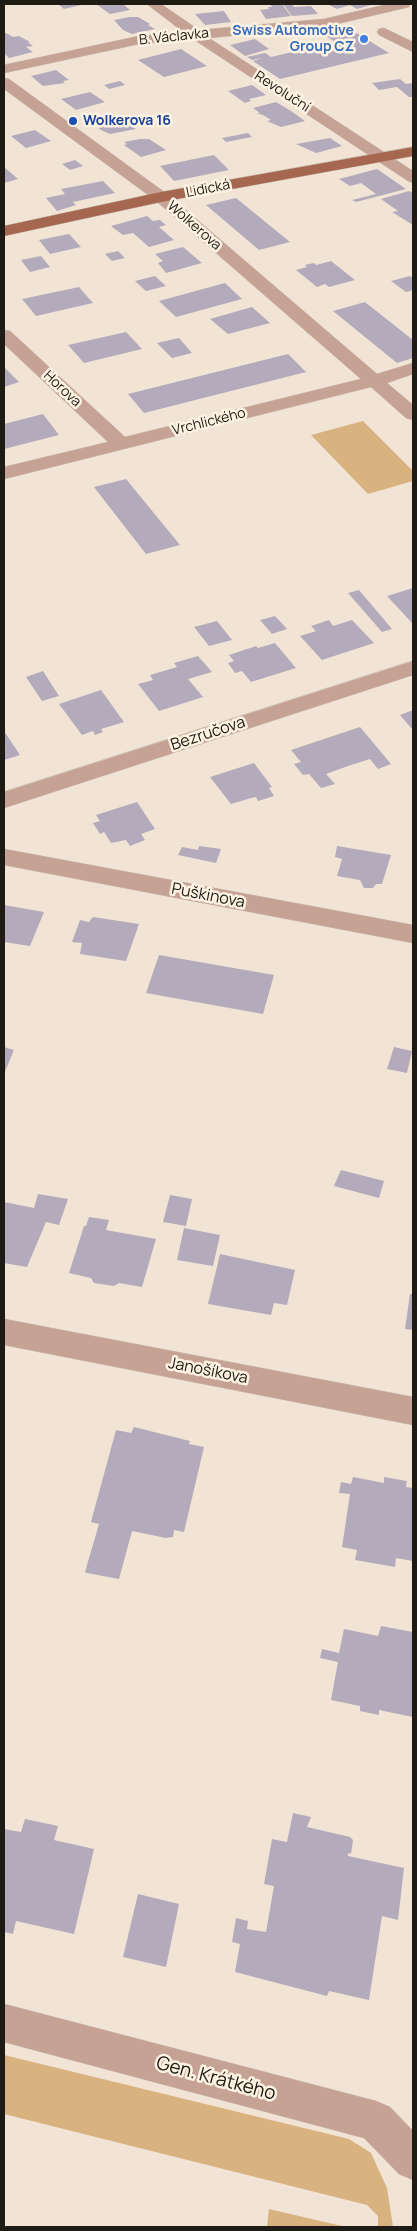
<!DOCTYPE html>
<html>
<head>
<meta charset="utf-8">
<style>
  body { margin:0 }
  #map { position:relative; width:417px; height:2231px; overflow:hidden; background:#f1e4d5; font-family:Manrope,sans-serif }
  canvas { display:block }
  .frame { position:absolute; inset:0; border:5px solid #1e1a14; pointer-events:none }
</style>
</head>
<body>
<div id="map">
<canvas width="417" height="2231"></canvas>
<div class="frame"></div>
</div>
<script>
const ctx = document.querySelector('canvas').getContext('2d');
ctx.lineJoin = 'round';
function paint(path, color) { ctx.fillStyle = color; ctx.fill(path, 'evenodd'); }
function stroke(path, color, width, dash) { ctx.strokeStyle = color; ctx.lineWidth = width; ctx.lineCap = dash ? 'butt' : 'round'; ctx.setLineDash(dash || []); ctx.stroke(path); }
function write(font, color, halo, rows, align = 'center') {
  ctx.font = font + ' Manrope,sans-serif'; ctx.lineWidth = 5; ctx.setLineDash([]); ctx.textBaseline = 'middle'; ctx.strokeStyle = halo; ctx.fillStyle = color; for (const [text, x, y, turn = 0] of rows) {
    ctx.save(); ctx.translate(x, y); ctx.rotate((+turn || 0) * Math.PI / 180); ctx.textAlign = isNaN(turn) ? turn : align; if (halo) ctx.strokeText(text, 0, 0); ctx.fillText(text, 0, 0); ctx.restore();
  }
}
paint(new Path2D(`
  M363,421L413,471V481L368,494L311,435Z
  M4,2055L349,2139L371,2153L387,2188L393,2227H378V2216L367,2205L4,2114Z
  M269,2209L346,2227H267Z`), '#d8b27f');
paint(new Path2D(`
  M58,4H79L81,5L64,9Z
  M96,4H123L130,10L110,14Z
  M270,4H282L291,16L266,19L260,10L269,9L268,7H272Z
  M283,4H292L294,7L311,6L318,14L292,16Z
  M327,4H374L357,9L350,5L337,9Z
  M224,11L231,22L205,25L195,14Z
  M129,17H138L150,24L148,25L155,29L132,34L123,30L114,20Z
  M345,26L389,53L280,79L253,61L262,58L252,60L247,57L265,53L271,57L335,42L317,30Z
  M6,33L13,37L19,36L30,42H28L33,46L26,47L33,52L9,58L4,53V34Z
  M255,39L269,49L245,56L230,45Z
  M181,49L207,66L164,77L138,60Z
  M56,70L69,80L63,81L65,83L43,86L31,76Z
  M400,79L406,84L413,83V97H409L397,87L379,90L372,83Z
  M120,81L125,85L109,89L104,85Z
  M252,85L266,95L249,99L251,101L245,103L228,91Z
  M90,92L105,102L76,110L61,99Z
  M276,102L291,111L305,121L281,127L267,121L271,120L263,115L256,113H260L253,108Z
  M112,117L120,118L136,129L110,134L99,129L100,127L96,124Z
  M35,130L51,141L26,148L11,136Z
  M248,133L252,137L226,142L222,138Z
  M330,138L342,146L316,153L296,144Z
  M140,139H149L166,150L141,157L124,145L127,144L124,142Z
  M214,155L229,170L174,181L160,166Z
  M75,160L83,166L70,170L62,164Z
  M4,167L18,179L4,183Z
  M377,169L406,189L356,202L352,200L376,194L361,183L350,186L339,179Z
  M103,181L115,193L73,202L76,205L57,211L46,198L65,194L61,189Z
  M409,191L413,193V225L392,212L398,211L381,199Z
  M236,198L290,242L259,250L206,205Z
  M147,216L153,221L160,220L166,225L159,227L174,240L149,247L133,233L123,235L111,226Z
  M69,234L81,247L50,254L39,240Z
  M183,247L202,263L166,273L158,263L163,261L155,254Z
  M118,251L125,258L112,261L105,254Z
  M41,256L50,267L30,272L21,260Z
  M331,261L355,280L329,287L325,284L317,287L296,270L307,267L305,265L314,263L316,265Z
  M155,276L166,286L146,291L135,281Z
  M410,276L413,278V290L406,292L391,281Z
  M225,283L242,299L176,317L159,301Z
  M79,287L93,303L36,316L22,299Z
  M365,302L413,340V358L397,363L333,311Z
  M252,307L270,323L228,334L210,319Z
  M126,332L142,349L84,363L68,345Z
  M179,338L192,353L172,358L157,343Z
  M288,354L306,372L144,413L128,394Z
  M4,367L19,382L4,387Z
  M43,414L59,435L4,449V424Z
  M126,479L180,545L146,554L94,487Z
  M413,588V624L387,596Z
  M359,590L392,629L382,632L348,593Z
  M275,616L287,629L272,634L260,620Z
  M329,620L333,626L352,620L374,643L322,660L300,636L316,631L311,626Z
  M217,621L232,640L209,646L194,627Z
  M275,643L296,668L251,682L242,671L235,673L228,663L234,661L229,655L256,646L258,648Z
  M198,656L212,672L188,679L203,697L159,711L138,684L153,680L150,675L177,667L174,663Z
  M43,671L59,696L42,701L26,677Z
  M101,690L124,722L101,729L103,732L95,735L93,731L82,735L59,704Z
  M413,710V729H412L400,715Z
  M360,727L391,764L378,769L370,759L348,766L326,774L335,784L321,788L309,774L303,775L294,764L301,762L291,750Z
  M4,731L20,755L4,760Z
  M254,763L272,787L269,788L274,796L258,801L256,797L251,798L231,804L210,777Z
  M137,802L155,829L141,834L145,840L130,846L126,840L111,843L104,832L100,834L93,823L100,821L96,815Z
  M199,846L221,849L216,863L178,855L182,847L198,850Z
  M337,846L391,855L382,884H376L373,888H364L360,880L337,876L342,859L335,857Z
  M4,905L44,912L30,946L4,942Z
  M93,917L139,924L126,961L80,954L82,943L72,942L80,920L89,922Z
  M159,955L274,975L263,1014L146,993Z
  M4,1047L14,1050L4,1074Z
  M394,1047L412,1051L407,1073L387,1069Z
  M341,1170L384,1181L379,1198L334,1186Z
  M38,1194L68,1199L59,1225L46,1222L27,1267L4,1263V1202L34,1208Z
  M170,1195L192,1199L186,1226L163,1222Z
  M89,1217L109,1220L106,1230L156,1239L142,1287L119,1283L114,1286L94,1283L91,1278L69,1273L84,1226H86Z
  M184,1228L220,1235L213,1266L177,1260Z
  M220,1254L295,1270L287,1305L274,1303L271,1315L208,1304Z
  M410,1294H413V1330L405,1329Z
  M134,1427L190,1441L189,1444L204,1447L184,1532L174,1530L173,1537L166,1538L132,1531L119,1579L87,1573L85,1572L99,1524L91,1522L116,1430L131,1433Z
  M353,1477L384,1483V1477L407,1481L406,1487L413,1488V1561L396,1558L395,1567L355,1560L357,1550L342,1547L350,1494L339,1493L341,1482L351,1484Z
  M381,1626L413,1632V1717L379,1710V1715L360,1711V1706L331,1700L338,1662L320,1658L322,1649L339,1653L344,1629L378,1636Z
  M293,1813L311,1817L307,1827L350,1837L353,1840L351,1854L348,1853V1856L404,1868L398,1920L382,1916L369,2000L329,1991L327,1996L235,1972L240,1944L232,1942L236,1918L248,1921L247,1929L266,1932L274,1886L264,1884L272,1839L287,1842Z
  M25,1819L58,1826L54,1840L94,1849L74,1934L16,1921L13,1934L4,1932V1829L21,1832Z
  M138,1894L179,1904L166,1967L123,1957Z`), '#b3abbc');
const minor = new Path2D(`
  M147,4H161L199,30L324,19L388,4H410L409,7L324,27L209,38L413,171V183L408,181L193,39L139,44L4,73V65L139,36L183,32Z
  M384,28L413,42V52L379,35L377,32L379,29Z
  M4,78L9,79L167,194L377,374L413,363V374L387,383L413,405V420L406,418L371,387L4,479V467L108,442L4,344V330L10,331L125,437L361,379L155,200L4,89Z
  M413,661V675L4,808V792Z
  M4,849L413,925V943L4,865Z
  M4,1319L413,1397V1425L4,1345Z
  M4,2004L376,2101L390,2107L413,2131V2180L399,2174L364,2138L4,2042Z`);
const major = new Path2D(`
  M413,147V156L161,202L4,236V226L161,192Z`);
stroke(minor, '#cbc0b2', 1);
stroke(major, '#cbc0b2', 1);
paint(minor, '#c6a295');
paint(major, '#a56750');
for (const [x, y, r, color] of [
  [364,39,5,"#3f7fe0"],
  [73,121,5,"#1a4fb4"]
]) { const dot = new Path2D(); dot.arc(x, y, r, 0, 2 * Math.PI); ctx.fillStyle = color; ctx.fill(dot); stroke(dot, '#fef2e2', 2); }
write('bold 14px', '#366cbe', '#fef2e2', [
  ["Swiss Automotive",354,31],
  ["Group CZ",354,47]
], 'right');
write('14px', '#1e1a14', '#fef2e2', [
  ["B. Václavka",174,37,-6],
  ["Revoluční",282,92,33],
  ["Lidická",208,189,-11],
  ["Wolkerova",194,226,41],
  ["Horova",62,389,43],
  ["Vrchlického",209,422,-14]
]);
write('bold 14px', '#164399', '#fef2e2', [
  ["Wolkerova 16",83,121]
], 'left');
write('16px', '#1e1a14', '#fef2e2', [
  ["Bezručova",208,734,-18],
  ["Puškinova",208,896,11],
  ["Janošíkova",208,1371,11]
]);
write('19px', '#1e1a14', '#fef2e2', [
  ["Gen. Krátkého",216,2079,15]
]);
</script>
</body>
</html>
